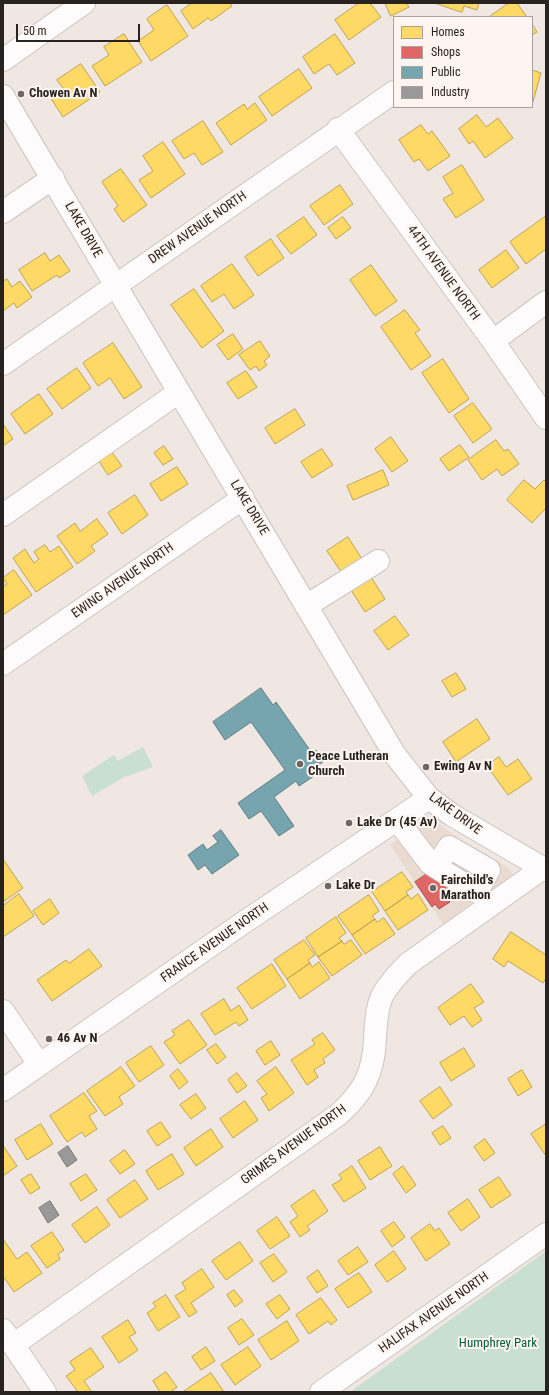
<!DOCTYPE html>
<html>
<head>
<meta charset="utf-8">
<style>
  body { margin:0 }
  #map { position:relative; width:549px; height:1395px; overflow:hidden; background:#f0e7e3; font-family:"Roboto Condensed",sans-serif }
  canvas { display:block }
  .frame { position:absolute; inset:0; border:4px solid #282320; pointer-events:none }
  .legend { position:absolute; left:393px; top:16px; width:140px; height:92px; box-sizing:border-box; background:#fef5f0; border:1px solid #a8a19d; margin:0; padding:5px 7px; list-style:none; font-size:12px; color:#282320 }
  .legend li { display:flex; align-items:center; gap:8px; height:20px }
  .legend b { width:20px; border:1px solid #a8a19d }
  .scale { position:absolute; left:16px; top:24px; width:124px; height:18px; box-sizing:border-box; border:2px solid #282320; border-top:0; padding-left:5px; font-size:12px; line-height:14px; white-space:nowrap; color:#282320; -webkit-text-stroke:3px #fef5f0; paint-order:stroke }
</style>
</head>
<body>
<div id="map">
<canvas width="549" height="1395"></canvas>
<div class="frame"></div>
<ul class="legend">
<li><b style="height:11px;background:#ffd966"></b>Homes</li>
<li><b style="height:11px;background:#e06666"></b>Shops</li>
<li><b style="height:11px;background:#76a5af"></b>Public</li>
<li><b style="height:11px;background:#999"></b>Industry</li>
</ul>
<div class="scale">50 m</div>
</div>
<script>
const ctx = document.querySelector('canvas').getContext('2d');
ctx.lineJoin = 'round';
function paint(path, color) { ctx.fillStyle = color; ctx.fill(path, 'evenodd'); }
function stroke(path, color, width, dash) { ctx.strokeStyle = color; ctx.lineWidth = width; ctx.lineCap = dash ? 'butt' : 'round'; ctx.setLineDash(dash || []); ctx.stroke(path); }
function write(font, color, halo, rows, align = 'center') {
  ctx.font = font + ' "Roboto Condensed",sans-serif'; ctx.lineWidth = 4; ctx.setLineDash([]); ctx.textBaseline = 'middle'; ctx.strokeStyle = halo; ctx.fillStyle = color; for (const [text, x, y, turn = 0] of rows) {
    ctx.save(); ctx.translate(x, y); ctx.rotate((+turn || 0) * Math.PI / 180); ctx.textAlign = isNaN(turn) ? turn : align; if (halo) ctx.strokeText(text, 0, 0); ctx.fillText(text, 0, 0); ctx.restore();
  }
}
paint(new Path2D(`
  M426,820H432L437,822L459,839L508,867L513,874L512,878L445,927L390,845Z`), '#eadbd2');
paint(new Path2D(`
  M143,747L153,767L124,777L92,796L82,776L114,755L118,761Z
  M546,1251V1392H350L542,1254Z`), '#c9dfd0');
const homes = new Path2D(`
  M192,3H230L232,6L211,21L208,18L193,29L181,11Z
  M359,3H370L381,17L349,40L335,20Z
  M385,3H406L409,7L391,16Z
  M435,3H479L477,10L464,6L462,12Z
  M509,3H517L527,17H489Z
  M167,5L188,36L151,61L138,41L154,30L147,19Z
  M532,24L537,32L532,35Z
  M124,34L142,62L105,86L92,66L109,55L104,47Z
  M335,34L355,63L337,75L329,64L314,74L303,57Z
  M81,64L100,92L63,117L50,97L63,88L57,80Z
  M299,69L312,88L272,116L259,97Z
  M532,70L541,73L532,105Z
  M255,103L267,120L231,145L216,123L244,104L247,109Z
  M477,115L486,127L498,118L513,138L485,158L473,141L469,144L459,129Z
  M203,121L223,152L202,165L194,153L184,159L172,141Z
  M421,125L428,134L432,131L450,156L428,171L419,159L414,162L399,140Z
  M163,142L185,174L151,198L139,180L153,171L143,156Z
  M462,165L484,200L456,218L443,199L453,193L443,177Z
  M121,169L147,205L123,222L114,209L118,206L102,182Z
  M340,185L353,204L324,225L310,206Z
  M546,216V249L526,264L510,242Z
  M304,217L317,235L291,254L277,236Z
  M343,217L351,228L336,239L328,228Z
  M271,239L284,258L258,276L245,257Z
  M506,250L519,268L492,288L479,270Z
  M45,253L50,261L59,255L70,271L59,278L57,275L32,291L19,270Z
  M232,264L254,295L234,309L224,294L212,302L201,286Z
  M371,265L397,301L375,316L350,280Z
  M7,279L12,287L20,281L32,297L17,308L14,303L3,311V282Z
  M194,289L224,331L202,348L171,305Z
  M405,310L420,330L415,333L431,356L411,370L381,327Z
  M233,334L243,349L228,360L217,345Z
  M260,341L270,356L264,361L267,365L259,371L256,366L250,370L239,355Z
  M113,343L142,387L124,399L110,378L98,386L83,363Z
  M443,359L469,399L449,413L422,373Z
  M77,368L91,388L62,409L47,389Z
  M246,371L257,387L238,399L227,383Z
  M39,394L53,414L25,434L11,414Z
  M473,403L492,429L473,443L454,416Z
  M295,409L305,425L275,444L265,428Z
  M3,424L13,439L3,446Z
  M391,437L408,461L392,472L375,449Z
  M496,440L504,451L508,449L519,464L502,476L497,469L482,480L468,460Z
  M460,445L469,457L449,471L440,459Z
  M164,446L173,459L163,465L154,453Z
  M322,449L333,465L312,478L301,462Z
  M111,451L122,466L108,475L98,460Z
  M177,467L188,484L161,501L150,484Z
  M383,470L389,485L353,500L347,486Z
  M524,480L535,489L544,480L546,482V508L532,523L507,500Z
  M135,495L148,515L122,534L108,513Z
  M97,519L108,534L91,546L95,551L77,564L57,536L75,523L80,531Z
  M348,537L362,559L342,573L327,551Z
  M45,545L50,552L59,546L73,567L36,592L13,558L25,549L34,563L39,559L34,552Z
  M14,570L32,595L3,615V587L7,584L3,578Z
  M371,577L385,599L365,612L351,590Z
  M395,616L409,635L388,650L374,631Z
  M456,673L466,689L452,697L442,681Z
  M477,719L490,739L456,762L443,742Z
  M499,757L506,767L518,759L532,779L508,795L487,766Z
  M3,859L23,888L3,902Z
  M402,872L413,887L406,892L408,895L385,911L372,892Z
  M19,894L34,916L3,937V906Z
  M418,894L428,910L398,930L385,911L408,895L411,899Z
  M369,895L379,911L372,916L375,919L352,935L338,916Z
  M50,899L59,913L43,925L33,911Z
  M336,917L346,933L339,938L342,941L318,957L306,938Z
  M384,918L395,934L365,954L352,935L375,919L377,922Z
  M511,932L546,955V978L543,983L508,961L504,967L493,959Z
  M304,940L315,955L308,960L310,963L287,979L274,960Z
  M351,940L362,955L332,976L318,957L342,941L344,944Z
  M89,949L102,966L52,1001L37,980L66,960L69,963Z
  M319,962L330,978L300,999L287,979L310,963L312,967Z
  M272,964L286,986L252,1009L237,988Z
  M471,984L484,1002L474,1008L482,1020L472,1027L464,1016L450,1025L438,1008Z
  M224,999L231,1011L239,1005L248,1020L239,1026L236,1022L215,1035L201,1014Z
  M189,1020L207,1045L180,1064L164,1042L175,1035L172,1031Z
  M323,1033L335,1050L323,1059L325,1063L314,1070L318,1077L307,1085L291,1060L315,1044L312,1040Z
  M271,1041L280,1055L265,1065L256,1051Z
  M216,1044L226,1057L217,1064L207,1050Z
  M151,1046L164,1065L139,1082L126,1063Z
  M464,1048L475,1066L451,1081L440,1063Z
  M121,1067L135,1086L119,1097L123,1104L105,1116L87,1091Z
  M276,1067L294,1093L269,1111L261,1098L267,1094L257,1081Z
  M178,1069L188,1082L179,1089L170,1076Z
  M522,1070L532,1087L518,1096L508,1079Z
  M237,1073L247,1086L237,1093L228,1080Z
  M440,1087L452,1105L433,1119L420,1101Z
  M84,1093L97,1111L89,1116L97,1129L85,1137L82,1132L67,1142L50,1116Z
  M196,1094L206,1108L191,1119L180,1105Z
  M245,1101L258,1120L233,1138L220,1119Z
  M161,1122L171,1137L157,1146L147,1131Z
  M41,1124L53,1144L27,1160L15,1140Z
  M546,1124V1156L531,1134Z
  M443,1126L451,1138L440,1145L432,1133Z
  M211,1129L223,1147L196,1166L184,1148Z
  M485,1139L495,1153L484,1161L474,1147Z
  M4,1147L17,1166L3,1176V1148Z
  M380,1147L392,1166L370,1180L358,1161Z
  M125,1150L135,1164L120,1174L110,1161Z
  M172,1154L184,1174L158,1190L146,1171Z
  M352,1166L366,1188L344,1202L332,1185L342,1179L339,1175Z
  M403,1166L416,1185L406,1193L393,1174Z
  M31,1174L40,1188L30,1194L21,1180Z
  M86,1174L97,1190L81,1201L70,1184Z
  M499,1177L511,1195L491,1208L479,1190Z
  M135,1180L148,1199L120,1218L107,1200Z
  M314,1190L328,1211L307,1226L310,1230L300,1237L290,1222L298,1216L291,1206Z
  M468,1199L480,1217L461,1231L448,1213Z
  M97,1207L110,1225L85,1243L72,1225Z
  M277,1217L290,1236L270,1249L257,1231Z
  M394,1222L405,1237L392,1247L381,1231Z
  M430,1224L435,1231L439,1228L450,1244L426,1261L411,1238Z
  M52,1232L64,1250L58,1254L60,1259L47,1268L31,1246Z
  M3,1239L17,1259L27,1252L42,1273L14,1292L3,1276Z
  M240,1242L253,1261L226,1280L212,1261Z
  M358,1247L368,1262L348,1275L338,1261Z
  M394,1251L406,1269L387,1282L375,1265Z
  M274,1254L287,1272L273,1282L260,1263Z
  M202,1269L214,1287L191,1303L197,1312L189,1317L175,1296L186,1289L182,1283Z
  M318,1270L328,1286L317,1293L307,1278Z
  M359,1273L372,1292L348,1308L335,1289Z
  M234,1290L243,1301L235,1307L227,1295Z
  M166,1295L180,1317L158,1331L147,1313L156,1307L153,1303Z
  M280,1295L290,1309L277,1319L266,1304Z
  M321,1298L337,1320L331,1325L328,1321L309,1334L296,1315Z
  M242,1319L254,1335L239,1345L228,1328Z
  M128,1320L136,1333L129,1337L138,1350L119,1363L102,1337Z
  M287,1321L299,1341L271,1360L258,1340Z
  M206,1347L215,1361L201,1370L192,1357Z
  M248,1347L261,1366L235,1385L221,1365Z
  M91,1348L104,1367L84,1381L92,1392H78L66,1376L75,1370L70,1362Z
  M166,1372L177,1387L170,1392H160L153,1381Z
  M211,1373L224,1392H183Z`);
paint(homes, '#ffd966');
stroke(homes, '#bea251', 1);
const shops = new Path2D(`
  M434,869L451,894L447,897L450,902L439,909L435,904L432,907L415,882Z`);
paint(shops, '#e06666');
stroke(shops, '#a95251', 1);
const public = new Path2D(`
  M261,688L273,705L276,702L312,753L316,750L324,761L316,767L320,772L299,786L296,781L274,797L294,826L279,836L261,811L249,819L238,803L285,770L251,722L225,740L213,722Z
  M221,830L239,855L212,874L205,865L198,870L188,855L203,844L207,850L218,842L213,836Z`);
paint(public, '#76a5af');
stroke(public, '#5f7e84', 1);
const industry = new Path2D(`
  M68,1146L77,1160L67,1167L58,1153Z
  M50,1201L59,1215L48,1223L39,1208Z`);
paint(industry, '#999');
stroke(industry, '#777675', 1);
const minor = new Path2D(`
  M3,60L84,3
  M3,96L395,755L429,798L452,815L546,870
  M338,129L493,341L546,418
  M3,212L53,178
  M493,341L546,302
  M3,364L394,92
  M3,515L179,392
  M306,606L378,561
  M3,664L243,498
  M397,820L430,863L436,867L477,892L489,870L449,847L436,867
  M3,1011L39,1064
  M3,1090L240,925L429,798
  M3,1330L45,1392
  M13,1345L338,1115C363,1093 374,1073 375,1038C376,1024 376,1010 382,996C389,983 399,973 409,963L543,868
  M321,1392L546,1234`);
stroke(minor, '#cbc5c1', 24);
stroke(minor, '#fdfbfb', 22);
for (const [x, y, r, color] of [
  [21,94,4,"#6e6864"],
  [300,764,4,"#6e6864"],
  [426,767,4,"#6e6864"],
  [349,823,4,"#6e6864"],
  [328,886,4,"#6e6864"],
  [433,888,4,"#6e6864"],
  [49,1039,4,"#6e6864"]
]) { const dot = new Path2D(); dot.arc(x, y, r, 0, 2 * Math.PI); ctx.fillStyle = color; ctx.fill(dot); stroke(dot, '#fef5f0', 1.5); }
write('bold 13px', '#282320', '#fef5f0', [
  ["Chowen Av N",29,94],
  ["Peace Lutheran",308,757],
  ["Church",308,772],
  ["Ewing Av N",434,767],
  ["Lake Dr (45 Av)",357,823],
  ["Fairchild's",441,881],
  ["Marathon",441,896],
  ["Lake Dr",336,886],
  ["46 Av N",57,1039]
], 'left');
write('13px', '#282320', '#fef5f0', [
  ["DREW AVENUE NORTH",198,228,-35],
  ["LAKE DRIVE",83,230,60],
  ["44TH AVENUE NORTH",443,273,54],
  ["LAKE DRIVE",249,508,59],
  ["EWING AVENUE NORTH",123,581,-35],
  ["LAKE DRIVE",455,814,36],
  ["FRANCE AVENUE NORTH",215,943,-35],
  ["GRIMES AVENUE NORTH",294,1145,-36],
  ["HALIFAX AVENUE NORTH",434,1313,-35]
]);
write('13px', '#056041', '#fef5f0', [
  ["Humphrey Park",498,1344]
]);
</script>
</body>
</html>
